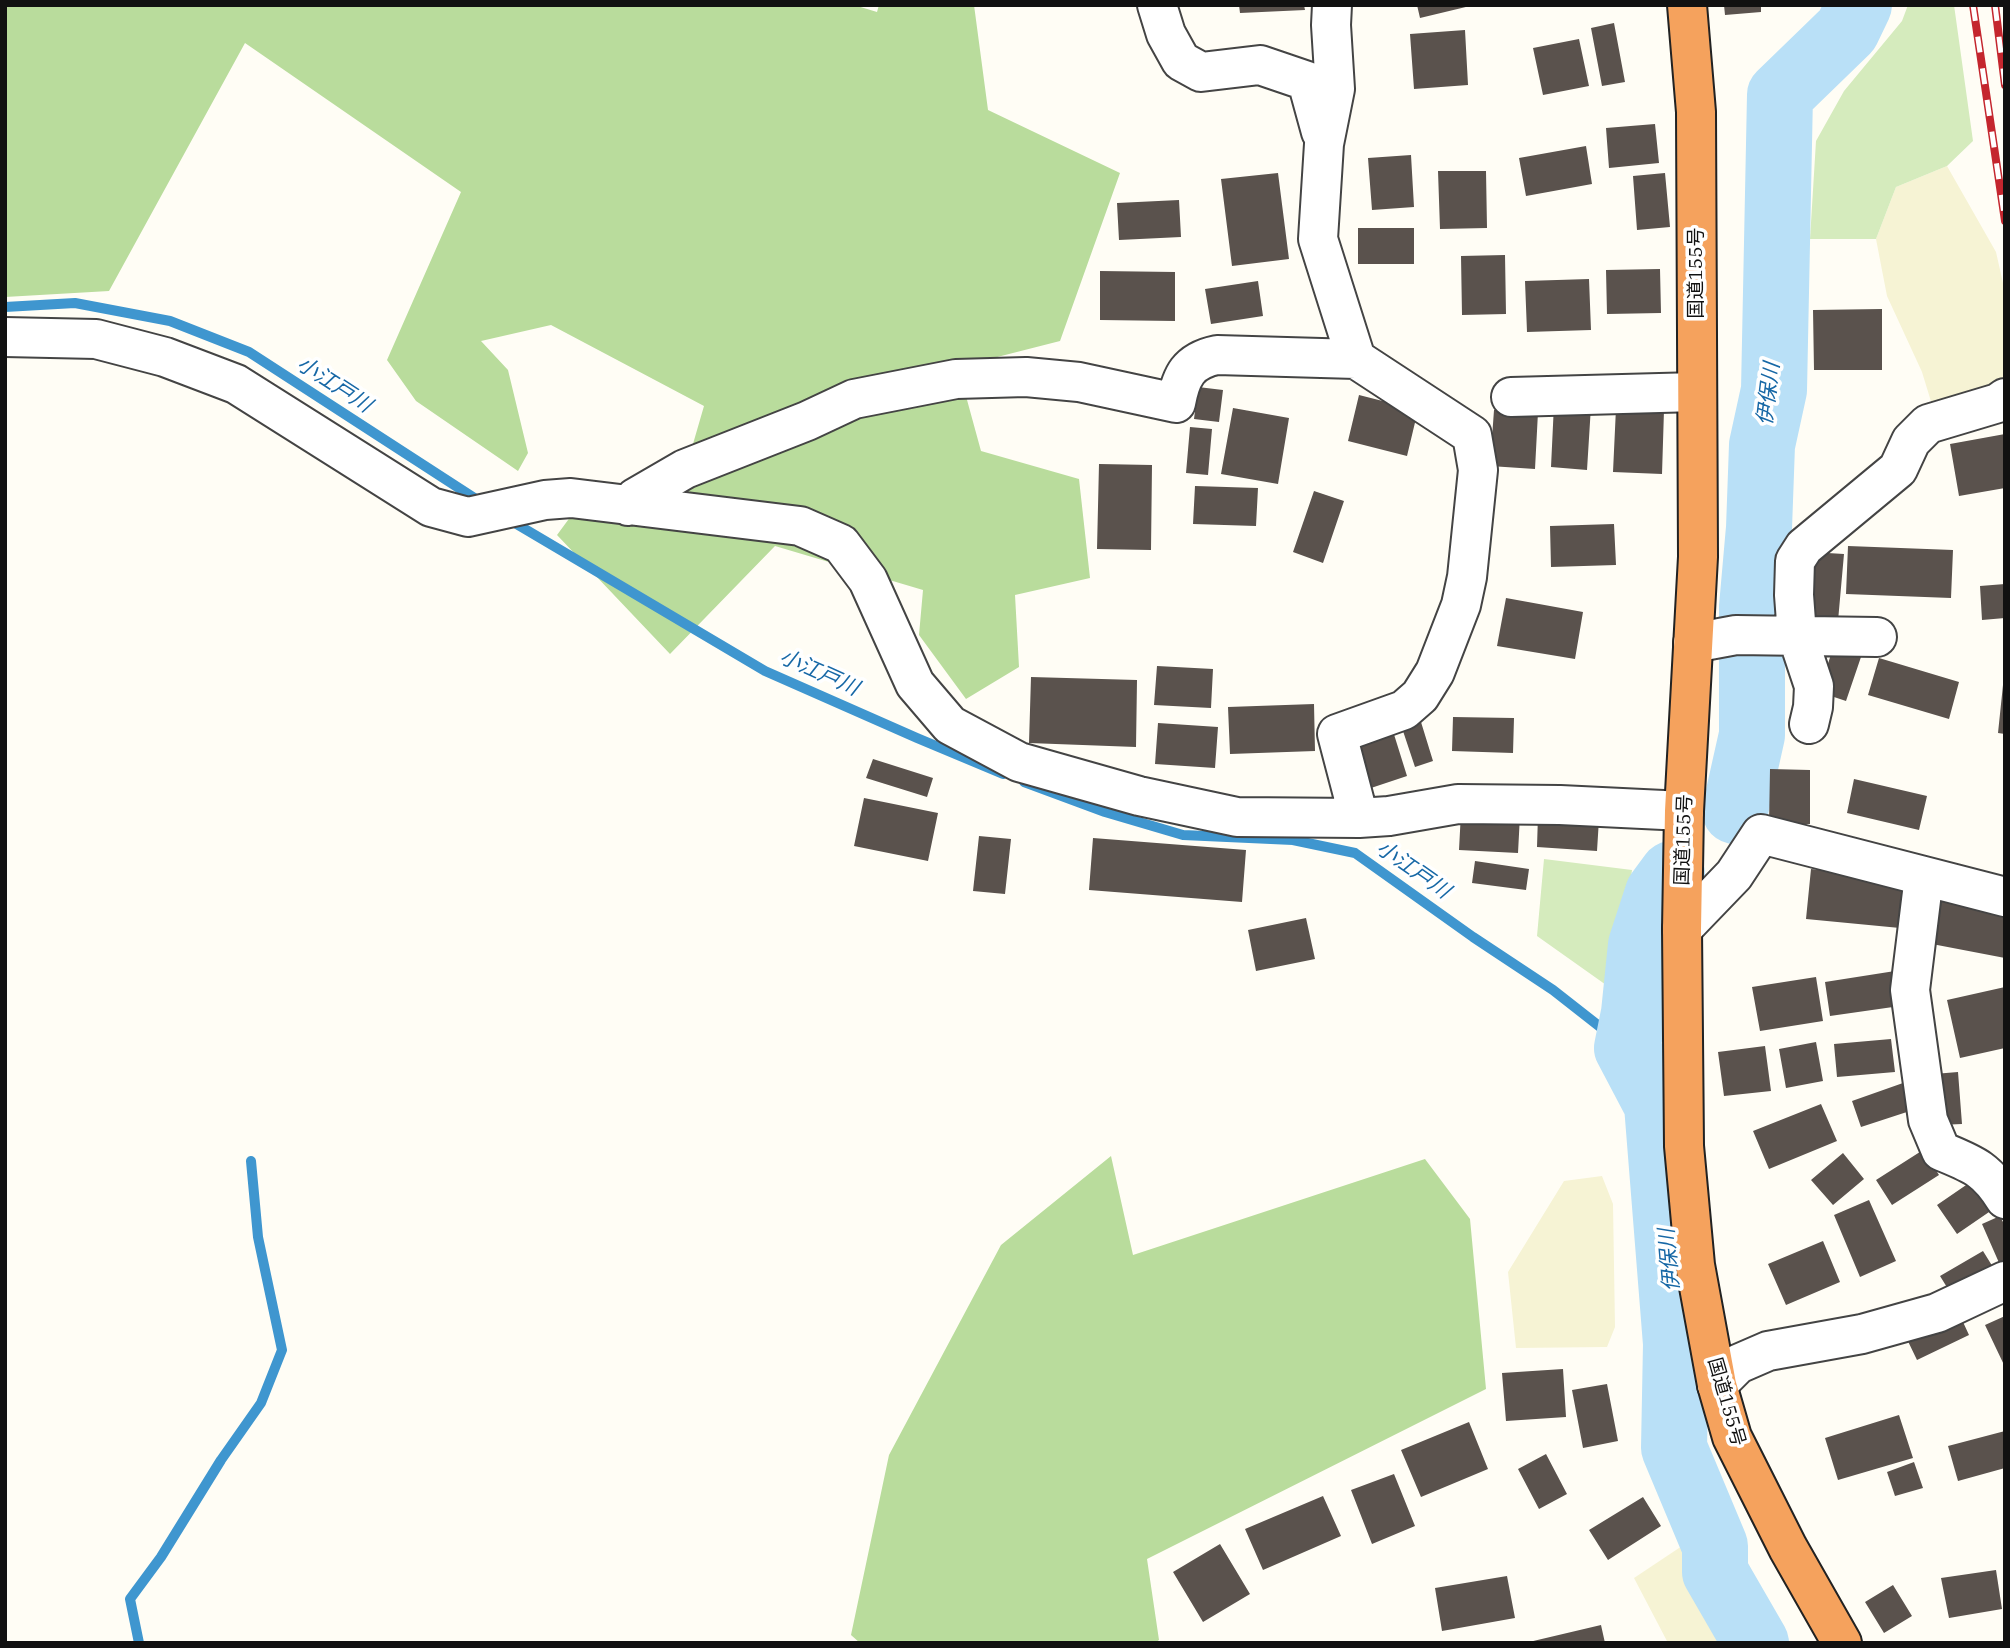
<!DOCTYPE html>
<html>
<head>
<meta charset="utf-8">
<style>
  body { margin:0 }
  #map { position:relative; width:2010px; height:1648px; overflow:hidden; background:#fffdf5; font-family:"IBM Plex Serif",serif }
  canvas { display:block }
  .frame { position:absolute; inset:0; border:7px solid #111; pointer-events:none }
</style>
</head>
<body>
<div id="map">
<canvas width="2010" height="1648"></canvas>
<div class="frame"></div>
</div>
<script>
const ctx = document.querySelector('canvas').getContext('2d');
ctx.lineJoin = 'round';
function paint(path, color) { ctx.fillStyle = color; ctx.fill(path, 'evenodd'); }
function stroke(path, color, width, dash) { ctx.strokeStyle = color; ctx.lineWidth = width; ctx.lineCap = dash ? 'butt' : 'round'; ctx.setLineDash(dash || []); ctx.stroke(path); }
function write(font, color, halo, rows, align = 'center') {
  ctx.font = font + ' "IBM Plex Serif","Noto Sans JP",serif'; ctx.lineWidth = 7; ctx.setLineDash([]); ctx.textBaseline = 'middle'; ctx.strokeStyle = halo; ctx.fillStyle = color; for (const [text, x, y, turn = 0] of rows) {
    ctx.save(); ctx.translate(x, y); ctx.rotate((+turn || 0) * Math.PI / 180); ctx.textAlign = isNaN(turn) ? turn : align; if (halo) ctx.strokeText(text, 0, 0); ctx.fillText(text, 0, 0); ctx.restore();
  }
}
paint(new Path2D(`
  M1947,166L1996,252L2005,292V388L1933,408L1922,372L1887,296L1876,239L1896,187Z
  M1602,1176L1613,1204L1615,1327L1607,1347L1516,1348L1508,1272L1564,1181Z
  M1685,1544L1738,1643H1668L1634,1578Z`), '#f6f3d4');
paint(new Path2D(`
  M1908,5H1954L1973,141L1947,166L1896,187L1876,239H1810L1816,141L1844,91L1902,21Z
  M1544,859L1632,870L1616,992L1537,936Z`), '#d5ebbd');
paint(new Path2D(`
  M5,5H854L877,12L879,5H974L988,110L1120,173L1060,341L958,367L981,451L1079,479L1090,578L1015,595L1019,667L966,699L919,635L923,590L775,546L670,654L557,535L571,516L668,530L704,406L551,325L481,341L508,370L528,453L518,471L416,401L387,360L461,192L245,43L109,291L5,297Z
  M1111,1156L1133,1255L1425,1159L1470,1219L1486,1389L1147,1559L1159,1640L1155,1643H860L851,1635L889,1455L1001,1245Z`), '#b9dc9c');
stroke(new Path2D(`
  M5,307L75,303L170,321L249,352L482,503
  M508,519L765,671L917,738L1003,774
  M1024,782L1105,812L1183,835L1293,840L1355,853L1473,937L1553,990L1627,1048
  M139,1643L130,1599L161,1557L221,1460L261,1403L282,1350L258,1237L251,1161`), '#3f96cf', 10);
stroke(new Path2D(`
  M1735,811L1752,735V607L1759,528L1762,445L1774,390L1780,95L1847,30L1859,5
  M1672,874L1658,893L1641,945L1634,1013L1627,1048L1657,1105L1676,1344L1674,1448L1715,1546V1572L1756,1643`), '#b9e0f7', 66);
paint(new Path2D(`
  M1239,5H1304L1305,10L1240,13Z
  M1417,5H1469L1470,6L1420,18Z
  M1724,5H1761V12L1725,15Z
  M1614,23L1625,82L1602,86L1591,28Z
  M1465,30L1468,85L1414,89L1410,34Z
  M1579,39L1589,86L1543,95L1533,48Z
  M1655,124L1659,163L1609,168L1606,128Z
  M1586,146L1592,184L1526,196L1519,158Z
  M1411,155L1414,207L1372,210L1368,158Z
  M1438,171H1486L1487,228L1440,229Z
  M1278,173L1289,259L1232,266L1221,179Z
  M1665,173L1670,227L1637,230L1633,176Z
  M1179,200L1181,237L1119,240L1117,203Z
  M1358,228H1414V264H1358Z
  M1505,255L1506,314L1462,315L1461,256Z
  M1660,269L1661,313L1607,314L1606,270Z
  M1100,271L1175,272V321L1100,320Z
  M1589,279L1591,330L1527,332L1525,281Z
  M1258,281L1263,316L1211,324L1205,289Z
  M1882,309V370H1814L1813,310Z
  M1198,387L1223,390L1219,422L1194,419Z
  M1359,395L1418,410L1407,456L1348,441Z
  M1554,404L1591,406L1587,470L1551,467Z
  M1233,408L1289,418L1278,484L1221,474Z
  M1616,408L1664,410L1662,474L1613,472Z
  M1494,410L1538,412L1535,469L1490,466Z
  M1190,427L1212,429L1208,475L1186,473Z
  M2005,434V488L1959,496L1950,444Z
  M1099,464L1152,465L1151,550L1097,549Z
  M1195,486L1258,488L1256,526L1193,524Z
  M1314,491L1344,501L1323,563L1293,552Z
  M1614,524L1616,565L1551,567L1550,526Z
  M1848,546L1953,550L1951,598L1846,594Z
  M1811,552L1844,554L1838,621L1805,618Z
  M2005,584V618L1982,620L1980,586Z
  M1506,598L1583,612L1575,659L1497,646Z
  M1833,648L1861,657L1846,701L1819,692Z
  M1879,658L1959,682L1949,719L1868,695Z
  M1157,666L1213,669L1211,708L1154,705Z
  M1031,677L1137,680L1136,747L1029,743Z
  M2003,685H2005V734L1998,733Z
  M1314,704L1315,751L1230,754L1228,707Z
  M1453,717L1514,718L1513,753L1452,751Z
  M1421,722L1433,761L1415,767L1402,728Z
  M1158,723L1218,727L1215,768L1155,764Z
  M1392,728L1407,776L1356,793L1340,744Z
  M873,759L933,778L927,797L866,778Z
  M1770,769L1810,770V824H1769Z
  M1854,779L1927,796L1919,830L1847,813Z
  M864,798L938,813L928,861L854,846Z
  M1461,812L1520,815L1518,853L1459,850Z
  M1538,815L1599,819L1597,851L1537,847Z
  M979,836L1011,839L1005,894L973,891Z
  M1093,838L1246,850L1242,902L1089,890Z
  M1475,861L1529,869L1526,890L1472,883Z
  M1811,869L1905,878L1900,928L1806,919Z
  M1942,896L2005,909V958L1932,944Z
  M1306,918L1315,959L1256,971L1248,930Z
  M1895,971L1900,1006L1830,1016L1825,982Z
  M1816,977L1823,1021L1760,1031L1752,987Z
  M2005,987V1048L1960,1058L1947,1000Z
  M1891,1039L1895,1072L1837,1077L1834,1044Z
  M1816,1042L1823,1081L1786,1088L1779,1049Z
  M1765,1046L1771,1091L1724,1096L1718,1052Z
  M1958,1072L1962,1124L1939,1125L1934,1074Z
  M1903,1083L1913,1110L1861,1127L1852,1101Z
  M1821,1104L1837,1141L1769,1169L1753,1131Z
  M1923,1150L1939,1175L1892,1205L1876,1180Z
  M1843,1153L1864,1179L1833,1205L1811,1180Z
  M1972,1181L1992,1210L1957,1234L1937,1205Z
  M1869,1200L1896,1261L1860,1277L1834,1215Z
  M2000,1216L2005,1226V1263L2000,1265L1982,1224Z
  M1823,1241L1840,1282L1786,1305L1768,1264Z
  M1983,1251L1996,1272L1953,1297L1940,1276Z
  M1957,1309L1969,1335L1917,1360L1904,1333Z
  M2005,1316V1367L1985,1325Z
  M1563,1369L1566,1417L1506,1421L1502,1373Z
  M1607,1384L1618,1441L1583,1448L1572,1390Z
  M1899,1415L1913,1458L1838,1480L1825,1438Z
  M1469,1422L1488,1469L1421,1497L1401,1450Z
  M2005,1431V1468L1958,1481L1948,1446Z
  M1546,1454L1567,1494L1539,1509L1518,1469Z
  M1914,1462L1923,1488L1895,1496L1887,1472Z
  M1394,1474L1415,1526L1372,1544L1351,1490Z
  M1323,1496L1341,1536L1263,1570L1245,1529Z
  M1643,1497L1661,1526L1608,1560L1589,1530Z
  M1220,1544L1250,1594L1203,1622L1173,1572Z
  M1996,1570L2002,1609L1949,1618L1941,1578Z
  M1507,1576L1515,1618L1442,1631L1435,1588Z
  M1893,1585L1912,1616L1884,1633L1865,1602Z
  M1601,1625L1605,1643H1529V1642Z`), '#5a524d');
const minor = new Path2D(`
  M1157,5L1166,34L1181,61L1201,72L1260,65L1307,81L1321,132
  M5,337L96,339L165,357L236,384L431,507L468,517L545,500L571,498L800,526L841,544L868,580L915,684L950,725L1019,762L1139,796L1237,817L1359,818L1389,816L1458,804L1560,805L1684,811
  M1356,359L1472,435L1478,470L1467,577L1461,605L1435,672L1420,696L1404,710L1337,734L1359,818
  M1511,397L1697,392
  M628,506L635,498L685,469L807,421L854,399L956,379L1026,377L1079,382L1176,403C1181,376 1188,361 1217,355L1356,359L1318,239L1324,144L1335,89L1331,25L1332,5
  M1693,643L1736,635L1877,637
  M1809,724L1813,707L1814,686L1797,635L1794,595L1795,561L1804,547L1898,469L1911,441L1928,424L1998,403L2005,398
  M1924,876L1910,990L1928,1120L1941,1151C1972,1164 1986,1168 2005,1199
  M1682,929L1734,875L1761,834L2005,897
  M1717,1385L1738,1364L1768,1351L1862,1334L1937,1313L2005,1281`);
const highway = new Path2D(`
  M1687,5L1696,112L1698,557L1684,811L1682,929L1684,1146L1695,1265L1717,1385L1732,1437L1788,1548L1842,1643`);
stroke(minor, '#444', 42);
stroke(highway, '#222', 42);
stroke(minor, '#fff', 38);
stroke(highway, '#f5a25d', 38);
const rail = new Path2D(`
  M1973,5L2005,221
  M1995,5L2005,85`);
stroke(rail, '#c4262e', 8);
stroke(rail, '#fff', 5, [16]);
write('19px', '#111', '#fff', [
  ["国道155号",1697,273,-90],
  ["国道155号",1684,840,-88],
  ["国道155号",1726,1402,74]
]);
write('italic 21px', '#1768a6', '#fff', [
  ["小江戸川",334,385,33],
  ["伊保川",1769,394,-83],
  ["小江戸川",819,673,24],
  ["小江戸川",1413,870,35],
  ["伊保川",1670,1260,-95]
]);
</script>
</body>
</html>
